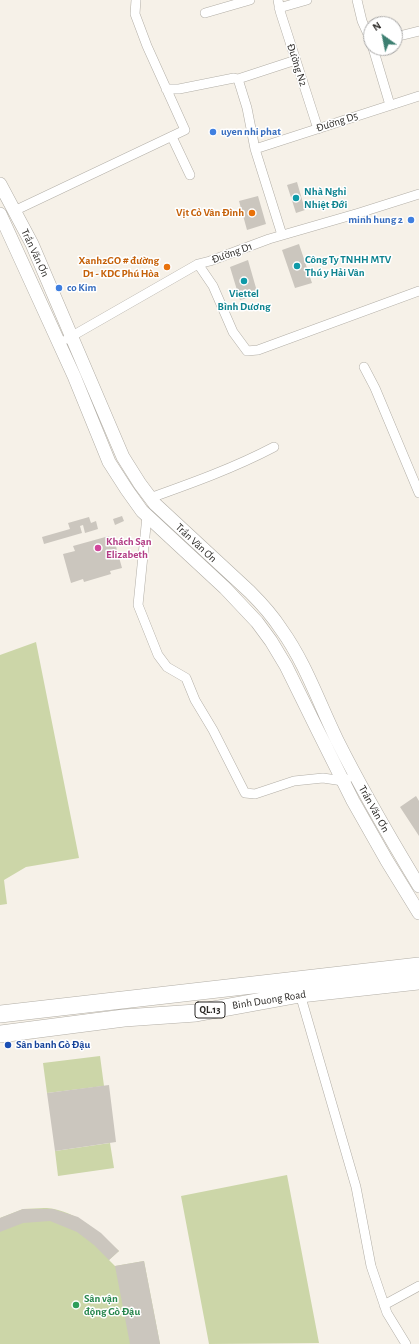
<!DOCTYPE html>
<html>
<head>
<meta charset="utf-8">
<style>
  body { margin:0 }
  #map { position:relative; width:419px; height:1344px; overflow:hidden; background:#f6f1e8; font-family:"Alegreya Sans",sans-serif }
  canvas { display:block }
  .north { position:absolute; left:363px; top:16px; width:40px; height:40px; box-sizing:border-box; background:#fff; border:1px solid #aaa9a8; border-radius:50%; rotate:327deg; font-size:11px; font-weight:700; line-height:16px; text-align:center; color:#2b2926 }
  .north::after { content:''; display:block; margin:auto; width:14px; height:18px; background:#3d7f71; clip-path:polygon(50% 0,100% 100%,50% 72%,0 100%) }
</style>
</head>
<body>
<div id="map">
<canvas width="419" height="1344"></canvas>
<div class="north">N</div>
</div>
<script>
const ctx = document.querySelector('canvas').getContext('2d');
ctx.lineJoin = 'round';
function paint(path, color) { ctx.fillStyle = color; ctx.fill(path, 'evenodd'); }
function stroke(path, color, width, dash) { ctx.strokeStyle = color; ctx.lineWidth = width; ctx.lineCap = dash ? 'butt' : 'round'; ctx.setLineDash(dash || []); ctx.stroke(path); }
function write(font, color, halo, rows, align = 'center') {
  ctx.font = font + ' "Alegreya Sans",sans-serif'; ctx.lineWidth = 3; ctx.setLineDash([]); ctx.textBaseline = 'middle'; ctx.strokeStyle = halo; ctx.fillStyle = color; for (const [text, x, y, turn = 0] of rows) {
    ctx.save(); ctx.translate(x, y); ctx.rotate((+turn || 0) * Math.PI / 180); ctx.textAlign = isNaN(turn) ? turn : align; if (halo) ctx.strokeText(text, 0, 0); ctx.fillText(text, 0, 0); ctx.restore();
  }
}
paint(new Path2D(`
  M36,642L79,858L26,867L4,880L7,904L0,905V655Z
  M100,1056L104,1086L47,1093L43,1063Z
  M110,1143L114,1168L58,1176L55,1151Z
  M287,1175L319,1343L209,1344L181,1196Z
  M23,1209C33,1209 45,1207 54,1209C81,1215 100,1233 119,1251L109,1260L115,1266L144,1261L160,1344H0V1218Z`), '#ccd6a8');
paint(new Path2D(`
  M297,182L305,210L296,213L287,185Z
  M258,196L266,224L247,230L239,201Z
  M299,244L312,283L295,288L282,250Z
  M248,260L258,295L240,300L230,267Z
  M122,516L124,521L115,525L113,519Z
  M89,517L91,523L96,521L98,529L85,533L83,525L80,526L82,533L44,544L42,537L70,529L68,523Z
  M109,536L110,540L114,539L122,568L110,571L111,574L84,582L83,579L71,583L63,554L75,551L73,546Z
  M416,796L419,801V836L400,807Z
  M109,1085L116,1142L55,1151L47,1093Z
  M23,1209H53L78,1217L101,1233L119,1251L109,1260L94,1245L77,1232L50,1221L23,1223L0,1232V1218Z
  M144,1261L160,1344H130L115,1266Z`), '#cbc6be');
const street = new Path2D(`
  M278,0L280,11L318,129
  M357,0L362,21L371,41
  M279,8L307,0
  M205,13L250,0
  M395,37L419,31
  M373,48L390,105
  M238,79L296,60
  M166,89H179L234,78L238,79L247,108L255,149L282,235
  M172,137L190,175
  M255,149L419,96
  M14,211L185,130L147,46L135,14L136,0
  M198,264L213,286L233,332L247,351L258,350L419,291
  M67,339L198,264L210,261L269,239L359,213L419,194
  M364,367L375,388L419,493
  M150,498C192,483 234,468 274,447
  M147,516L138,605L158,655L167,667L186,678L195,700L213,730L245,793L255,794L294,781L323,778L343,781L347,779
  M300,994L356,1187L371,1266L387,1313L406,1344
  M384,1305L419,1286`);
const secondary = new Path2D(`
  M0,184L32,244L123,457L140,484L155,504L250,592C261,603 272,615 281,629C305,662 319,703 337,740C362,790 390,838 419,886
  M0,214L74,376L109,462L127,490L142,511L225,588L257,622L271,641L286,666L318,731L353,801L387,861L419,913`);
const highway = new Path2D(`
  M0,1014L419,966
  M0,1034L124,1018L196,1013L300,994L419,981`);
stroke(street, '#b2aea6', 10);
stroke(secondary, '#b2aea6', 14);
stroke(highway, '#b2aea6', 18);
stroke(street, '#fff', 9);
stroke(secondary, '#fff', 13);
stroke(highway, '#fff', 17);
for (const [x, y, r, color] of [
  [213,132,4,"#3f7fe0"],
  [296,198,4,"#0f9aa8"],
  [252,213,4,"#e8710a"],
  [411,220,4,"#3f7fe0"],
  [297,266,4,"#0f9aa8"],
  [167,267,4,"#e8710a"],
  [244,281,4,"#0f9aa8"],
  [59,288,4,"#3f7fe0"],
  [98,548,4,"#d1479c"],
  [8,1045,4,"#1a4fb4"],
  [76,1305,4,"#2e9e5b"]
]) { const dot = new Path2D(); dot.arc(x, y, r, 0, 2 * Math.PI); ctx.fillStyle = color; ctx.fill(dot); stroke(dot, '#fff', 1.5); }
for (const [x, y, w] of [
  [210,1010,30]
]) { const box = new Path2D(); box.roundRect(x - w / 2, y - 8, w, 16, 3); ctx.fillStyle = '#fff'; ctx.fill(box); stroke(box, '#2b2926', 1); }
write('bold 10px', '#2b2926', null, [
  ["QL.13",210,1010]
]);
write('11px', '#2b2926', '#fff', [
  ["Đường N2",297,65,72],
  ["Đường D5",337,122,-18],
  ["Trần Văn Ơn",35,253,65],
  ["Đường D1",232,253,-20],
  ["Trần Văn Ơn",196,543,43],
  ["Trần Văn Ơn",374,809,61],
  ["Binh Duong Road",269,1000,-9]
]);
write('bold 11px', '#366cbe', '#fff', [
  ["uyen nhi phat",221,132],
  ["minh hung 2",403,220,"right"],
  ["co Kim",67,288]
], 'left');
write('bold 11px', '#0d838f', '#fff', [
  ["Nhà Nghỉ",304,192],
  ["Nhiệt Đới",304,205],
  ["Công Ty TNHH MTV",305,260],
  ["Thú y Hải Vân",305,273],
  ["Viettel",244,294,"center"],
  ["Bình Dương",244,307,"center"]
], 'left');
write('bold 11px', '#c56008', '#fff', [
  ["Vịt Cỏ Vân Đình",244,213],
  ["Xanh2GO # đường",159,261],
  ["D1 - KDC Phú Hòa",159,274]
], 'right');
write('bold 11px', '#b23c85', '#fff', [
  ["Khách Sạn",106,542],
  ["Elizabeth",106,555]
], 'left');
write('bold 11px', '#164399', '#fff', [
  ["Sân banh Gò Đậu",16,1045]
], 'left');
write('bold 11px', '#27864d', '#fff', [
  ["Sân vận",84,1299],
  ["động Gò Đậu",84,1312]
], 'left');
</script>
</body>
</html>
